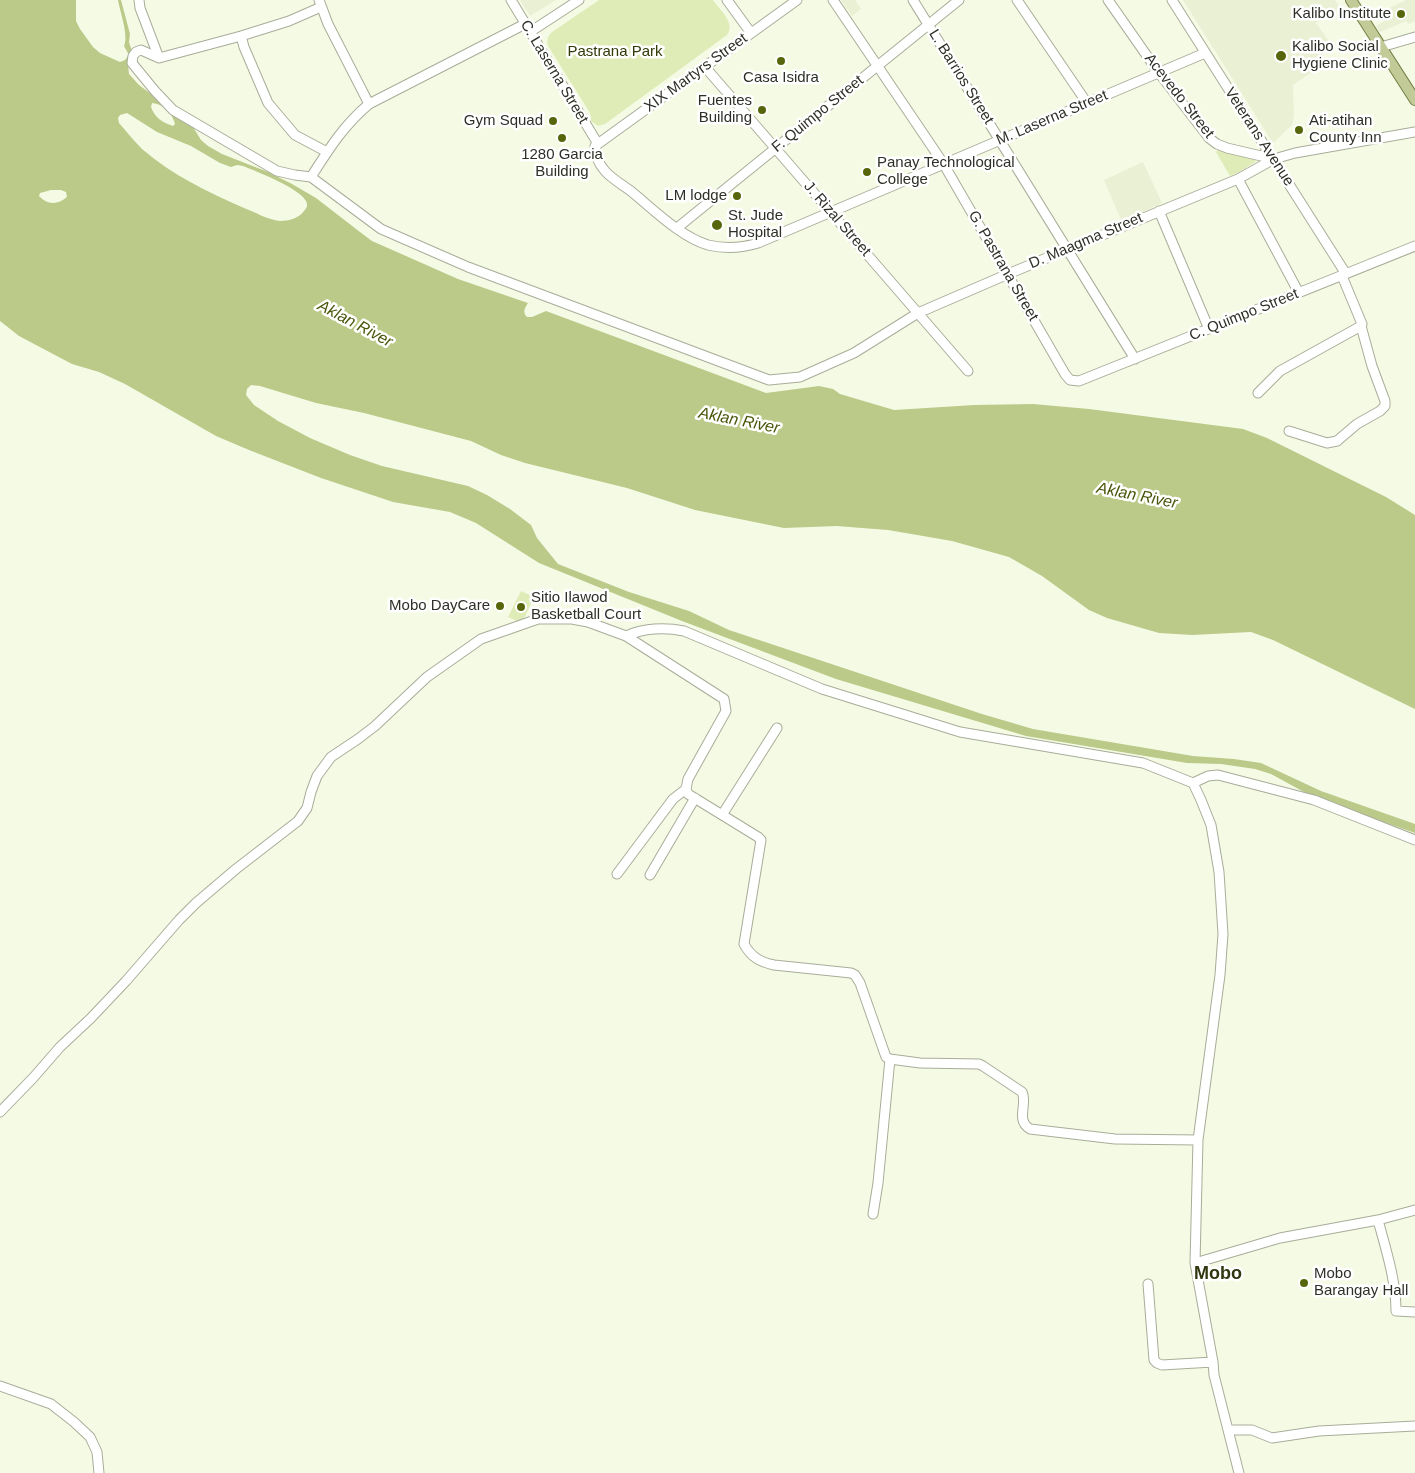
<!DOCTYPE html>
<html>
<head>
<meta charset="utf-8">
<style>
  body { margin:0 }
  canvas { display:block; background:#f5fae5 }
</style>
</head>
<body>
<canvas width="1415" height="1473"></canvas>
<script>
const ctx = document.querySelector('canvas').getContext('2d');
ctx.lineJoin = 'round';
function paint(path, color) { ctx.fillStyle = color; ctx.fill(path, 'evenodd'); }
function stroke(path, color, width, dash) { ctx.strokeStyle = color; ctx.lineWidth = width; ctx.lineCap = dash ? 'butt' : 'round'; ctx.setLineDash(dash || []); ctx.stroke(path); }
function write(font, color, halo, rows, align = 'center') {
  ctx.font = font + ' Helvetica,sans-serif'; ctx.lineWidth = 5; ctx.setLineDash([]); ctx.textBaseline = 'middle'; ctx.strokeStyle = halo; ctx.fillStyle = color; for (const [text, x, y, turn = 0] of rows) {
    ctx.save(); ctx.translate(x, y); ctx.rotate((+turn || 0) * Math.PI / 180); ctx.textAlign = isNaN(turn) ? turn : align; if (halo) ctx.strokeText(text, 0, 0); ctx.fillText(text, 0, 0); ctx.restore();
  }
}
paint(new Path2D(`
  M520,0H556L530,16Z
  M841,0H855L861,9L852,16Z
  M1183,0H1335L1340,8L1316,23L1330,43L1321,57L1325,63L1293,85L1294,116L1292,125L1273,143Z
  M1406,0H1415V21L1409,24L1406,21L1380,32L1376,26L1388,19L1385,10Z
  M1143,162L1162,203L1122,222L1104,180Z`), '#e9f0d4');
paint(new Path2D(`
  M599,0H713C720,10 736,23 727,35L605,124L598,126L591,121L590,113L548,46C546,40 548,36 552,32Z
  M1218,150L1256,159L1255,162L1239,172L1230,176L1216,152Z
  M521,591L534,597L522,623L508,617Z`), '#e0ecb8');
paint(new Path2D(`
  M0,0H76V21L80,29L93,47L100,53L120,62L125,60L129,55L124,46C129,36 120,12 118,0H121L130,34L129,42L133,54L128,65L129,74L139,85L186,120L193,127L201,140L208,146L222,154L268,172L292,184L316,198L360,232L372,241L458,279L528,303C525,308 522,312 527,317H532L546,311L766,393L819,386L833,389L840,394L894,410L974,405L1033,404L1089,409L1243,429L1267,438L1386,497L1415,515V709L1273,640L1251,632L1192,635L1159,633L1107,618L1089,610L1042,576L1009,557L952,541L888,530L862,528L837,526L784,528L695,510L627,488L525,463L501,455L471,441L364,413L316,403L260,386L251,385L247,389L246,395L254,405L278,421L310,438L350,455L382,466L468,486L487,495L510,509L531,525L537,538L558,564L629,592L689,611L729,630L982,714L1033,729L1193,756L1234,759L1261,763L1321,791L1415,824V833L1315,798L1271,774L1255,769L1221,764L1187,763L1026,736L836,679L682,621L539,563L476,523L450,512L393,502L321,478L249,450L216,436L125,384L99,372L72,364L19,336L0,321ZM152,103C164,104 172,113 175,124L173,126C162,122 155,118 151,107ZM127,113L157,132L191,146L220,163L231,167L237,165L243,166C258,172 299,188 306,201C308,205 307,208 304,211C299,218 289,221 280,221C268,220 255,212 244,208C208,192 172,175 142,149C134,141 127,132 119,123L118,118L120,115ZM51,190H61L66,192L67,197C58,205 47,205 39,196L40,193Z`), '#bbca89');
const minor = new Path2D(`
  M139,0L140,8L159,58
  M319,0L328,24L369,104
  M511,0L598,144
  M727,0L751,33
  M797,0L595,146C595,156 598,163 605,171C612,179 623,185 632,192C654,210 681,237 708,245C725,249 742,248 758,243L1205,53
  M833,0L943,163L1065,374L1070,380L1079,381L1415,246
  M913,0L1135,359
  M1017,0L1087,103
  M1108,0L1159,73L1209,138L1217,144L1227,148L1274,159
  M1172,0L1346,274
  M321,7L289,21L241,36L159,58L141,50L136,52L133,56L132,63L155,91L173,110L277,171L295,175L311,177L381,229L468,267L769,380L800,377L854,353L918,313L1008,274L1238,179L1274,159L1295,153L1415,132
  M530,32L579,0
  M241,36L244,47L268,103L295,135L327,152
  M1381,47L1415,37
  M705,67L968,371
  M311,177C329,149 343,126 369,104L525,24
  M1238,179L1299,293
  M1159,211L1209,329
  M677,228L959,0
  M1258,393L1280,371L1361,326L1362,324L1342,276
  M1289,431L1327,443L1337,441L1357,424L1380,411L1385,406V401L1372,366L1361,326
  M626,636C643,628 665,627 684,631L822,689L960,732L1143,763L1193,783L1201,800L1211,825L1219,872L1223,934L1220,975L1198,1140L1195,1263L1213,1362L1214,1375L1239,1473
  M1193,783L1208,776L1218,775L1314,800L1415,840
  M722,815L777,728
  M617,874L673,799L686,789
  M650,875L695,798
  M0,1112L33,1078L60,1047L91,1018L126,981L179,920L196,903L236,869L298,821L307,808L311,792L317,776L331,757L358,739L375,726L427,677L481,639L538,619H572L588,622L626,636L724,699L726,711L688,779L686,789L688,794L758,837L761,840L744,944C751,957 760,962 774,965L851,973L855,975L860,983L886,1057L890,1059L920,1063L979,1064L983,1066L1022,1092C1028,1104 1015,1120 1030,1129L1115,1139L1198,1140
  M873,1214L878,1183L890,1059
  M1378,1220C1386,1250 1396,1280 1396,1311L1415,1312
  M1195,1263L1280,1238L1378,1220L1415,1210
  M1148,1284L1154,1360L1157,1363L1162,1365L1213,1362
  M0,1386L51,1404L74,1422L90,1437L97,1452L99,1473
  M1228,1430H1252L1272,1438L1319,1431L1415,1426`);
const major = new Path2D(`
  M1351,0L1415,100`);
stroke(minor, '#a8ad99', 11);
stroke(major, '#747f45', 12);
stroke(minor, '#fff', 9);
stroke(major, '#c2cb98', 10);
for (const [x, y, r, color] of [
  [1401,14,5,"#58660b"],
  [1281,56,6,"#58660b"],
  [781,61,5,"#58660b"],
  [762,110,5,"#58660b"],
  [553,121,5,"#58660b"],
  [1299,130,5,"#58660b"],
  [562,138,5,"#58660b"],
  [867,172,5,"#58660b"],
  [737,196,5,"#58660b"],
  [717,225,6,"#58660b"],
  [500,606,5,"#58660b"],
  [521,607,5,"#58660b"],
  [1304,1283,5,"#58660b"]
]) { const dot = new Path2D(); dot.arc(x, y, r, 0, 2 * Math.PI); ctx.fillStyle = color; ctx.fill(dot); stroke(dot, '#fff', 2); }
write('15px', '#2e3028', '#fff', [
  ["Kalibo Institute",1391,14,"right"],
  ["Kalibo Social",1292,47],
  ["Hygiene Clinic",1292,64],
  ["Casa Isidra",781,78,"center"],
  ["Fuentes",752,101,"right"],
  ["Building",752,118,"right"],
  ["Gym Squad",543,121,"right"],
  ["Ati-atihan",1309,121],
  ["County Inn",1309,138],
  ["1280 Garcia",562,155,"center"],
  ["Building",562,172,"center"],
  ["Panay Technological",877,163],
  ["College",877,180],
  ["LM lodge",727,196,"right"],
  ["St. Jude",728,216],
  ["Hospital",728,233],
  ["Sitio Ilawod",531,598],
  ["Basketball Court",531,615],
  ["Mobo DayCare",490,606,"right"],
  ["Mobo",1314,1274],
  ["Barangay Hall",1314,1291]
], 'left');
write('15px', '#323a07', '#fff', [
  ["Pastrana Park",615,52]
]);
write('15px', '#2e3028', '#fff', [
  ["C. Laserna Street",554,72,59],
  ["XIX Martyrs Street",696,73,-36],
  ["L. Barrios Street",961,77,58],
  ["Acevedo Street",1179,96,52],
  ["F. Quimpo Street",818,114,-39],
  ["M. Laserna Street",1052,118,-23],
  ["Veterans Avenue",1259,137,57],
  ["J. Rizal Street",837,219,49],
  ["D. Maagma Street",1086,241,-23],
  ["G. Pastrana Street",1003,266,60],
  ["C. Quimpo Street",1244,315,-22]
]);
write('italic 16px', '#4a560a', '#fff', [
  ["Aklan River",355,324,28],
  ["Aklan River",739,421,11],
  ["Aklan River",1137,496,11]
]);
write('bold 18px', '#303710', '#fff', [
  ["Mobo",1218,1274]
]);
</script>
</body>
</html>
